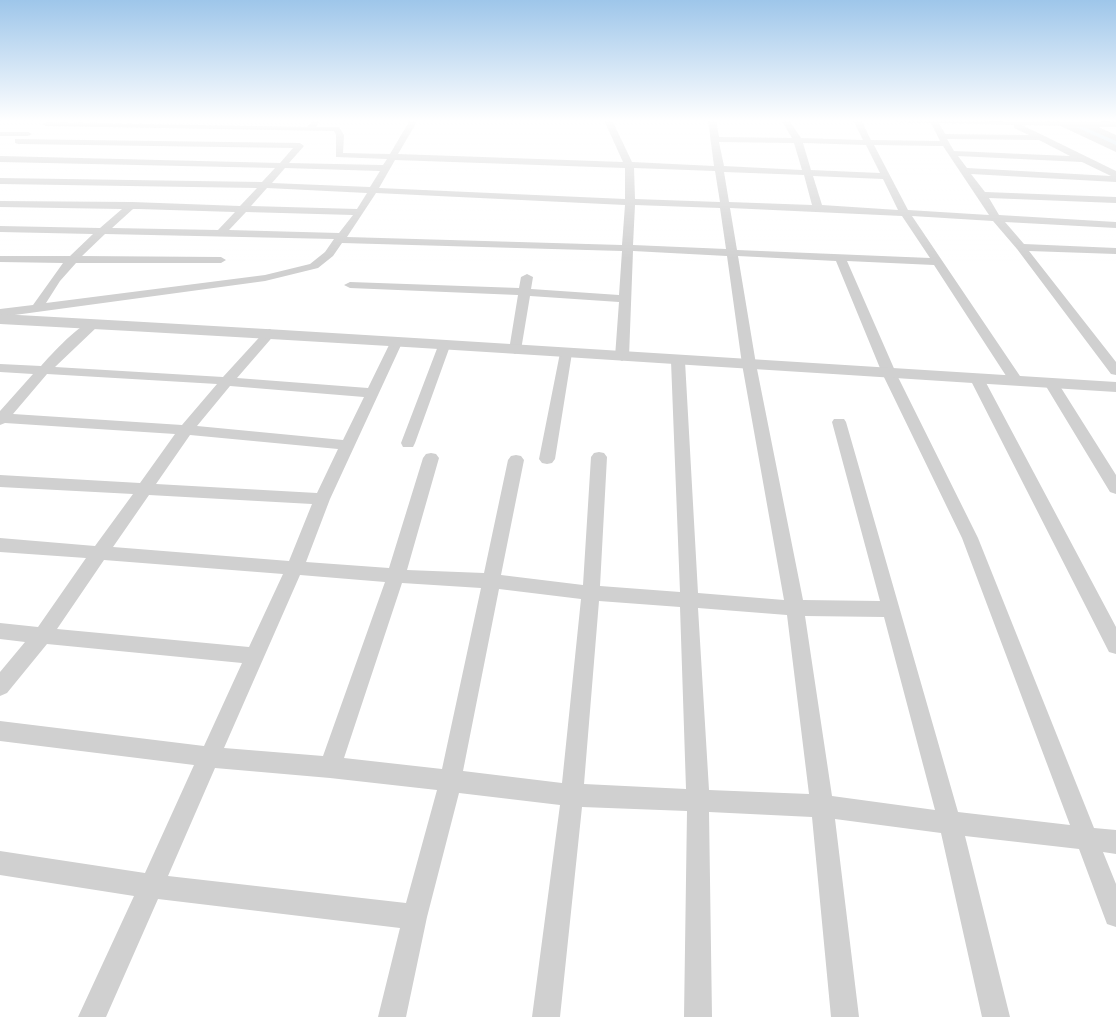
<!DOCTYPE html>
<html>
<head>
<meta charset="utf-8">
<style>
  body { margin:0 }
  canvas { display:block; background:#fff }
</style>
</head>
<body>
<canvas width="1116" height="1017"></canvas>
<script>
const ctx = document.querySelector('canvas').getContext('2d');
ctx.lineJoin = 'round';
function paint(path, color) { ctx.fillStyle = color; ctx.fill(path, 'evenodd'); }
paint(new Path2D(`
  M1061,120H1074L1116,139V146Z`), '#cfe2ee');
paint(new Path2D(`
  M313,120H321L316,127H339L344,135L343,153L390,154L410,120H418L398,154L623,162L604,120H612L632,162L714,166L708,120H716L719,137L792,138L781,120H789L801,138L863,140L853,120H861L871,140L940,141L931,123L898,122L894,120L1063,122H1066V126L1022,125L1116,171V182L971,174L985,192L1116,197V203L989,198L999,215L1116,222V228L1005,222L1024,244L1116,248V254L1029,251L1116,362V375L1111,374L1017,249L993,221L912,216L1024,382L1022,385H1012L934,265L847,261L896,373L978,538L1094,828L1116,830V854L1103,852L1116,884V927L1107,924L1079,849L965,836L1010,1017H982L941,833L835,819L859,1017H831L812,817L709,812L712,1017H684L687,811L582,807L560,1017H532L560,805L459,793L427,917L406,1017H378L400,928L158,899L106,1017H78L134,896L0,875V851L145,873L194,765L0,741V721L204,746L242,663L47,644L7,693L0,696V672L25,642L0,639V623L38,627L86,558L0,552V538L95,546L133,494L0,487V475L140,483L175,434L5,423L0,425V411L33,374L0,372V364L41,366C51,355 84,318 97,321L99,324L97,327L55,367L223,377L266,330L270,329L276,333L237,378L368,388L390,343L396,339L400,340L402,343L330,499L306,562L389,568L423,458L426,454L431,453L436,454L439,458L407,570L484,573L508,460L511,456L516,455L521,456L524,460L501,575L583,585L591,457L594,453L599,452L604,453L607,457L600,586L680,592L671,361L673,358H683L685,361L698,593L784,600L742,364L727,256L633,251L629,357L622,361L615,357L619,302L530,296L521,350L515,354L509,350L518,295L350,288L344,285L350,282L519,288L521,277L527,274L533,277L531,289L619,295L622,251L342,243L333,256L318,268L265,281L0,317V309L33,305L63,263L0,262V256H70L93,234L0,232V226L100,228L122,209L0,207V201L132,202L240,206L257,188L0,184V178L262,182L275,168L0,162V156L280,163L293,148L18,144L15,143V139L300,143L304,146L289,163L383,165L387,159L336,157V135L334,131L46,126L42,124L46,122L307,127ZM939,123L1014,125V128L1029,135L945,134ZM947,139L1039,140L1070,156L954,151ZM719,142L794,143L802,170L724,166ZM803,143L866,145L880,173L811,170ZM874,145L943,146L989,215L908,210ZM958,156L1082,162L1111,176L967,168ZM395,160L625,168V199L379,188ZM285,168L380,171L370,187L272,183ZM634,168L715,171L720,202L635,199ZM724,172L804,175L812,205L729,202ZM813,176L883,179L898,210L822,205ZM267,188L367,193L357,209L251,206ZM376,193L625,205L622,245L347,237ZM635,205L720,208L726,249L633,245ZM730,208L902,216L930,258L737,250ZM133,209H138L235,212L218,230L112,228ZM246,212L353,215L339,233L229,230ZM105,234L334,239L325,252L310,264L265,275L46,303L60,281L76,263H221L226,260L221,257L82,256ZM738,256L836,261L882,373L962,538L1070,825L958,812L846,422L844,419H834L832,422L880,601L803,600L756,364ZM47,374L217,384L182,425L13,414ZM230,386L364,397L343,440L197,426ZM190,435L338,449L317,493L156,484ZM149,495L312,504L289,561L113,547ZM104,560L283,574L249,647L57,629ZM300,575L385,582L323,756L224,748ZM402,583L481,588L442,769L344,758ZM499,589L581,599L562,783L463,771ZM599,601L680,607L686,789L584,784ZM698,608L787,615L809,794L709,790ZM805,616L884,617L935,810L832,796ZM215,768L330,778L437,790L406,903L168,876Z
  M1079,121H1085L1116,135V141L1079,125Z
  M0,132H28L32,134L28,136H0Z
  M444,342L450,346L415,443L413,447H403L401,443L438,346Z
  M566,349L572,353L555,459L552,463L547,464L542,463L539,459L560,353Z
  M977,375L984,379L1116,627V654L1109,652L970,379Z
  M1051,379L1058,383L1116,475V494L1110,492L1044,383Z`), '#d0d0d0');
paint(new Path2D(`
  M1048,120L1065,122L1116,121V127H1076L1116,145V152Z
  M0,314C372,334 744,359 1116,382V392C744,369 372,343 0,324Z`), '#d0d0d0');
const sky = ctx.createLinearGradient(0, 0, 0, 262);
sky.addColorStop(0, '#9ec6ea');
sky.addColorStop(0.46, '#fff');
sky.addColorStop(1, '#ffffff00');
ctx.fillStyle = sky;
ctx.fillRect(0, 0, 1116, 262);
</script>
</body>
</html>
